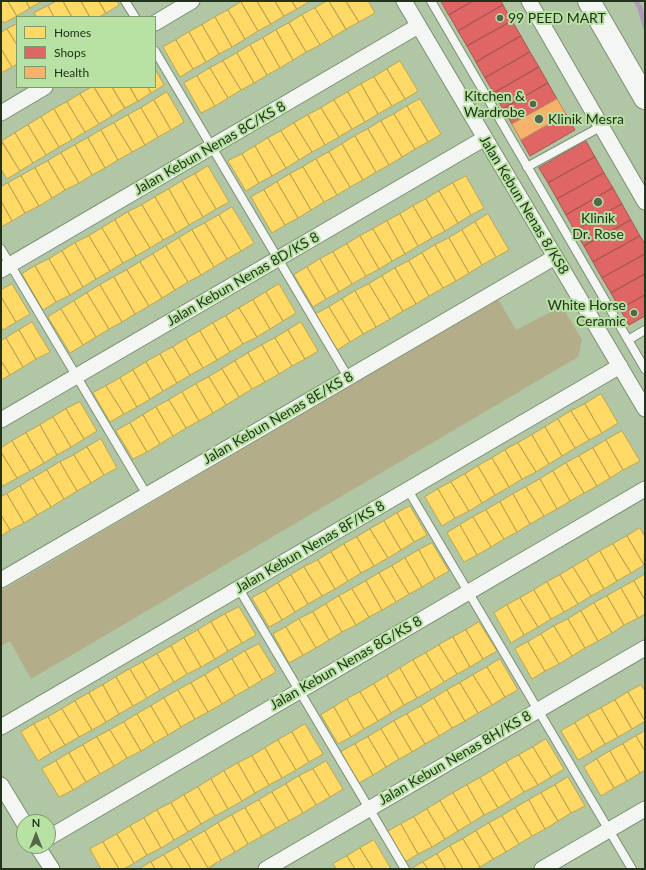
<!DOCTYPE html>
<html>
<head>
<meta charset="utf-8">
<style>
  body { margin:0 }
  #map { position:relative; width:646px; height:870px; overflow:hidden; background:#b0c6a5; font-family:Lato,sans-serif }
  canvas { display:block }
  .frame { position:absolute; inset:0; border:2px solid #23331b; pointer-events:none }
  .legend { position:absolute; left:16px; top:16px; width:140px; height:72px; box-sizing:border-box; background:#b8e2a4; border:1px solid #7c9c6d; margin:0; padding:5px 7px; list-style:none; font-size:12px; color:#23331b }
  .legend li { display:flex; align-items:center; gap:8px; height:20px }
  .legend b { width:20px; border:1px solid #7c9c6d }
  .north { position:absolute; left:16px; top:814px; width:40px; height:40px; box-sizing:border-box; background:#b8e2a4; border:1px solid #7c9c6d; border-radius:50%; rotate:0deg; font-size:11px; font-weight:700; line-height:16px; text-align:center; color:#23331b }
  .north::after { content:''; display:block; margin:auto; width:14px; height:18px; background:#54664b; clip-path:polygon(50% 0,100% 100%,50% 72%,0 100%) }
</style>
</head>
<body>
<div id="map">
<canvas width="646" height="870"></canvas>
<div class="frame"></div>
<ul class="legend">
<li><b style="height:11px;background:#ffd966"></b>Homes</li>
<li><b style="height:11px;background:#e06666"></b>Shops</li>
<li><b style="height:11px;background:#f6b26b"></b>Health</li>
</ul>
<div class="north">N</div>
</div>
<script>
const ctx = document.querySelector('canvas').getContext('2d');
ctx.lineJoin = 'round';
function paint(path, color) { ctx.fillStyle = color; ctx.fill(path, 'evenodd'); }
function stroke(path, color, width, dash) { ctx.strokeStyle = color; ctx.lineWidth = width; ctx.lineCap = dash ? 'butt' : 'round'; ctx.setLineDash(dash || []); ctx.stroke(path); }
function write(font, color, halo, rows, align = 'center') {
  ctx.font = font + ' Lato,sans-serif'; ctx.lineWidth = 4; ctx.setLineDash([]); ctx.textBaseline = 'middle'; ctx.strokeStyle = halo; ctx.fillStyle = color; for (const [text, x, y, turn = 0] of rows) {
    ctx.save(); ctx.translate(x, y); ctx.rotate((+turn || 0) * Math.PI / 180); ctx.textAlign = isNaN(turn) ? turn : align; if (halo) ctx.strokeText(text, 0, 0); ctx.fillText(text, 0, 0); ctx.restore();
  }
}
paint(new Path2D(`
  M498,299L516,330L562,306L582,340L578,357L31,679L10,641L1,646V591Z`), '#b3ae89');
const homes = new Path2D(`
  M1,1H8L17,16L4,23L1,19Z
  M8,1H26L30,8L17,16Z
  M26,1H42L30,8Z
  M57,1H63L72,17H54L48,6Z
  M63,1H81L90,17H72Z
  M81,1H99L106,13L99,17H90Z
  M99,1H117L119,5L106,13Z
  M242,1H257L271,24L258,31L241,2Z
  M257,1H275L284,16L271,24Z
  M275,1H292L297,9L284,16Z
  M292,1H310L297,9Z
  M327,1H329L346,29L333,37L315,8Z
  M329,1H346L359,22L346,29Z
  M346,1H368L375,13L359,22Z
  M241,2L258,31L245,39L228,10Z
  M48,6L54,17H37L34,13Z
  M315,8L333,37L320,45L302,15Z
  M228,10L245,39L232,47L215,17Z
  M302,15L320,45L306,52L289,23Z
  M215,17L232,47L219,54L202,25Z
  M289,23L306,52L293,60L276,30Z
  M17,24V45L7,29Z
  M202,25L219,54L206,62L189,32Z
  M7,29L17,45V64L12,67L1,49V33Z
  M276,30L293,60L280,68L263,38Z
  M189,32L206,62L193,69L176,40Z
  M263,38L280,68L267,75L250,45Z
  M176,40L193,69L180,77L163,47Z
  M250,45L267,75L254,83L237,53Z
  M1,49L12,67L1,73Z
  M237,53L254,83L241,90L223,61Z
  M223,61L241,90L228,98L210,68Z
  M400,61L418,91L405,99L387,69Z
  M210,68L228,98L215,106L197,76Z
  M155,69L164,85L151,93L148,87H155Z
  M387,69L405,99L392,106L374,77Z
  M197,76L215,106L201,113L184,83Z
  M374,77L392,106L378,114L361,84Z
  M361,84L378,114L365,122L348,92Z
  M92,87H94L112,116L99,124L80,94Z
  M94,87H112L125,108L112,116Z
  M112,87H130L138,101L125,108Z
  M130,87H148L151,93L138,101Z
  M167,92L184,122L171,130L154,100Z
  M348,92L365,122L352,129L334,100Z
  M80,94L99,124L85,132L67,102Z
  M420,99L441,134L428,142L407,106Z
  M154,100L171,130L158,137L141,108Z
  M334,100L352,129L339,137L321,108Z
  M67,102L85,132L72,140L54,109Z
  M407,106L428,142L415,149L394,114Z
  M141,108L158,137L145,145L128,115Z
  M321,108L339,137L325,145L308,115Z
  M54,109L72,140L59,147L41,117Z
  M394,114L415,149L402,157L381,121Z
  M128,115L145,145L132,152L114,123Z
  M308,115L325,145L312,152L294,123Z
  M41,117L59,147L46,155L28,125Z
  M381,121L402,157L389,165L368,129Z
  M114,123L132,152L118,160L101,130Z
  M294,123L312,152L299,160L281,131Z
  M28,125L46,155L33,163L15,133Z
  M368,129L389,165L376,172L355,136Z
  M101,130L118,160L105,168L88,138Z
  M281,131L299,160L286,168L268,138Z
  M15,133L33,163L20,171L2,141Z
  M355,136L376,172L363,180L342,144Z
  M88,138L105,168L92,175L75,145Z
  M268,138L286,168L272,176L255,146Z
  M1,141L20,171L7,179L1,169Z
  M342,144L363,180L350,187L329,152Z
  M75,145L92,175L79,183L61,153Z
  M255,146L272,176L259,183L242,154Z
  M329,152L350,187L337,195L316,159Z
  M61,153L79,183L65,190L48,161Z
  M242,154L259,183L246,191L228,161Z
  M316,159L337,195L324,202L303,167Z
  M48,161L65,190L52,198L35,168Z
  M208,166L229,202L216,209L195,174Z
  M303,167L324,202L311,210L290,174Z
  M35,168L52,198L39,206L21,176Z
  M195,174L216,209L203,217L182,181Z
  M290,174L311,210L298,218L277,182Z
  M21,176L39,206L25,213L8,183Z
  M466,176L484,208L471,215L453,183Z
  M182,181L203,217L189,225L169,189Z
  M277,182L298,218L285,225L264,190Z
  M8,183L25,213L12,221L1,201V187Z
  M453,183L471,215L458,223L439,191Z
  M169,189L189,225L176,233L155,197Z
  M264,190L285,225L272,233L251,197Z
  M439,191L458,223L445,231L426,199Z
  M155,197L176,233L163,240L142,205Z
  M426,199L445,231L432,238L413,206Z
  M1,201L12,221L1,227Z
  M142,205L163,240L150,248L128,212Z
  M413,206L432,238L418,246L400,214Z
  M232,207L254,243L241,251L219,215Z
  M128,212L150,248L136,256L115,220Z
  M400,214L418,246L405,254L387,221Z
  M488,214L509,250L496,257L475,222Z
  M219,215L241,251L227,259L205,223Z
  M115,220L136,256L123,263L102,228Z
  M387,221L405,254L392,261L373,229Z
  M475,222L496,257L482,265L462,230Z
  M205,223L227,259L214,267L192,230Z
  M102,228L123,263L110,271L89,236Z
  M373,229L392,261L379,269L360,236Z
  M192,230L214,267L201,275L179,238Z
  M462,230L482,265L469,273L449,238Z
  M89,236L110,271L96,279L75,243Z
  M360,236L379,269L366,276L347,244Z
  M179,238L201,275L188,282L166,246Z
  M449,238L469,273L456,281L435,245Z
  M75,243L96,279L83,287L62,251Z
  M347,244L366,276L352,284L333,252Z
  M435,245L456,281L443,288L422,253Z
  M166,246L188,282L175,290L153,254Z
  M62,251L83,287L70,295L49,259Z
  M333,252L352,284L339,292L320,259Z
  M422,253L443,288L429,296L409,261Z
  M153,254L175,290L162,298L140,262Z
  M49,259L70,295L56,302L35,266Z
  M320,259L339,292L326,299L307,267Z
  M409,261L429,296L416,304L395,268Z
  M140,262L162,298L149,306L127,270Z
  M35,266L56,302L43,310L22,274Z
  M307,267L326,299L313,307L294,275Z
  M395,268L416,304L403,311L382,276Z
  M127,270L149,306L135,314L114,277Z
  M382,276L403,311L390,319L369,284Z
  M114,277L135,314L122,322L100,285Z
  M12,284L30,314L16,322L1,297V290Z
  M279,284L296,313L283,321L266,292Z
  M369,284L390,319L376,327L355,291Z
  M100,285L122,322L109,329L87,293Z
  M355,291L376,327L363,334L342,299Z
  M266,292L283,321L270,329L253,300Z
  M87,293L109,329L96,337L74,301Z
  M1,297L16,322L3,330L1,327Z
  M342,299L363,334L350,342L329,307Z
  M253,300L270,329L257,337L239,308Z
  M74,301L96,337L83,345L61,309Z
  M329,307L350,342L337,350L316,314Z
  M239,308L257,337L243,344L226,316Z
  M61,309L83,345L70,353L48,317Z
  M226,316L243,344L230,352L213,323Z
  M32,322L50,352L36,359L19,330Z
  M301,322L318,351L305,359L288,330Z
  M213,323L230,352L217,360L200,331Z
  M19,330L36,359L23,367L6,338Z
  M288,330L305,359L292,366L275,338Z
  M200,331L217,360L203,368L186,339Z
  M6,338L23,367L10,375L1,361V341Z
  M275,338L292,366L279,374L262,345Z
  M186,339L203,368L190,375L173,347Z
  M262,345L279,374L265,382L248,353Z
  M173,347L190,375L177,383L160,354Z
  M248,353L265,382L252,389L235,361Z
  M160,354L177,383L163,391L146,362Z
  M1,361L10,375L1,380Z
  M235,361L252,389L239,397L222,369Z
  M146,362L163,391L150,399L133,370Z
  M222,369L239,397L226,405L209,377Z
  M133,370L150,399L137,407L120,378Z
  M209,377L226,405L213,413L196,384Z
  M120,378L137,407L124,414L106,386Z
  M196,384L213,413L199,421L182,392Z
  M106,386L124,414L110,422L93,393Z
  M182,392L199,421L186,428L169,400Z
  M601,394L618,423L602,433L585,404Z
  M169,400L186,428L173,436L156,407Z
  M80,402L97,431L84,439L66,409Z
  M585,404L602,433L589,440L571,411Z
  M156,407L173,436L160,444L143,415Z
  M66,409L84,439L71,447L53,417Z
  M571,411L589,440L575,448L558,419Z
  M143,415L160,444L147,452L130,423Z
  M53,417L71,447L57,455L40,425Z
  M558,419L575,448L562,456L545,427Z
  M130,423L147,452L133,459L116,431Z
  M40,425L57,455L44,463L26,433Z
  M545,427L562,456L549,464L532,435Z
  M622,431L640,461L623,470L606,440Z
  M26,433L44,463L30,471L12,441Z
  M532,435L549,464L536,472L518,443Z
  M101,439L117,468L104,475L87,447Z
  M606,440L623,470L610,478L593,448Z
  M12,441L30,471L17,478L1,452V448Z
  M518,443L536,472L522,479L505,450Z
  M87,447L104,475L91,483L74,455Z
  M593,448L610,478L597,486L579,456Z
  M505,450L522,479L509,487L492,458Z
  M1,452L17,478L3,486L1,483Z
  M74,455L91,483L77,491L60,462Z
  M579,456L597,486L584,493L566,463Z
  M492,458L509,487L495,495L478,466Z
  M60,462L77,491L64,499L47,470Z
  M566,463L584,493L570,501L553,471Z
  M478,466L495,495L482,503L465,474Z
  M47,470L64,499L51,507L33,478Z
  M553,471L570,501L557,509L540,479Z
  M465,474L482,503L469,511L451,482Z
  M33,478L51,507L37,515L20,486Z
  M540,479L557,509L544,516L526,487Z
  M451,482L469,511L455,518L438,489Z
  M20,486L37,515L24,523L7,494Z
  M526,487L544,516L530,524L513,494Z
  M438,489L455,518L442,526L425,497Z
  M7,494L24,523L10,530L1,515V497Z
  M513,494L530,524L517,532L500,502Z
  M500,502L517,532L504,539L486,510Z
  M410,506L427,535L414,542L397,513Z
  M486,510L504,539L491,547L473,517Z
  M397,513L414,542L401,550L384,521Z
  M1,515L10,530L1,536Z
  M473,517L491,547L477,555L460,525Z
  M384,521L401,550L388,558L370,529Z
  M460,525L477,555L464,562L447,533Z
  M640,528L645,537L644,565L627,536Z
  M370,529L388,558L374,566L357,537Z
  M627,536L644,565L631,573L613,544Z
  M357,537L374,566L361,573L344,544Z
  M432,543L449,571L435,579L419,550Z
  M344,544L361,573L348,581L331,552Z
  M613,544L631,573L617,581L600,551Z
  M419,550L435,579L422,587L405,558Z
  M600,551L617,581L604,589L587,559Z
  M331,552L348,581L335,589L318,560Z
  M405,558L422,587L409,594L392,566Z
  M587,559L604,589L591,596L573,567Z
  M318,560L335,589L322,596L304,567Z
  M392,566L409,594L396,602L379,573Z
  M304,567L322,596L308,604L291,575Z
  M573,567L591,596L578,604L560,575Z
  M379,573L396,602L382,610L366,581Z
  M645,574V600L634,581Z
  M291,575L308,604L295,612L278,583Z
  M560,575L578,604L564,612L547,582Z
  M366,581L382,610L369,617L352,589Z
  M634,581L645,600V614L638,618L621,588Z
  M547,582L564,612L551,619L534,590Z
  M278,583L295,612L282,620L265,591Z
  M621,588L638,618L624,625L607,596Z
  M352,589L369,617L356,625L339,596Z
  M534,590L551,619L538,627L520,598Z
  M265,591L282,620L269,627L252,598Z
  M339,596L356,625L342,632L326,604Z
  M607,596L624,625L612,633L594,603Z
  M520,598L538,627L524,635L507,605Z
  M594,603L612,633L598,641L581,611Z
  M326,604L342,632L329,640L313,612Z
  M507,605L524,635L511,643L494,613Z
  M239,607L256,635L242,643L225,614Z
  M581,611L598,641L585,648L568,619Z
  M313,612L329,640L316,648L299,619Z
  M225,614L242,643L228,651L211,622Z
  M299,619L316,648L303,655L286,627Z
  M568,619L585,648L572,656L554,626Z
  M211,622L228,651L215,659L198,630Z
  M479,622L497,651L483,659L466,630Z
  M554,626L572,656L559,664L541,634Z
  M286,627L303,655L289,663L273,634Z
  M198,630L215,659L201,667L184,638Z
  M466,630L483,659L470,667L453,637Z
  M541,634L559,664L545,671L528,642Z
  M453,637L470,667L457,674L439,645Z
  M184,638L201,667L187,674L171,646Z
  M528,642L545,671L532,679L515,649Z
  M259,644L276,672L262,680L245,651Z
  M439,645L457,674L444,682L426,653Z
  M171,646L187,674L174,682L157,654Z
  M245,651L262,680L249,688L232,659Z
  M426,653L444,682L431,690L413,660Z
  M157,654L174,682L160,690L143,662Z
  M232,659L249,688L235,696L218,667Z
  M500,659L518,690L505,697L487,667Z
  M413,660L431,690L417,698L400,668Z
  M143,662L160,690L147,698L130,669Z
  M218,667L235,696L222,704L205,675Z
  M487,667L505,697L492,705L473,675Z
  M400,668L417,698L404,705L387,676Z
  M130,669L147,698L133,706L116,677Z
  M205,675L222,704L208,712L191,683Z
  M473,675L492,705L478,713L460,683Z
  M387,676L404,705L391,713L374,684Z
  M116,677L133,706L119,714L103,685Z
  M191,683L208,712L195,719L178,690Z
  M460,683L478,713L465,721L447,690Z
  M374,684L391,713L378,721L360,692Z
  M103,685L119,714L106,722L89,693Z
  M641,685L645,691V721L628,692Z
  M178,690L195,719L181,727L164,698Z
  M447,690L465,721L452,728L434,698Z
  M360,692L378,721L364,729L347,699Z
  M628,692L645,721L632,729L615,700Z
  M89,693L106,722L92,730L75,701Z
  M164,698L181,727L168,735L151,706Z
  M434,698L452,728L439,736L421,706Z
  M347,699L364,729L351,737L334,707Z
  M615,700L632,729L618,737L601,708Z
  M75,701L92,730L79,737L62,709Z
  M151,706L168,735L154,743L137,714Z
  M421,706L439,736L425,744L407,714Z
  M334,707L351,737L338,744L321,715Z
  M601,708L618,737L605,744L588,715Z
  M62,709L79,737L65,745L48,717Z
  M137,714L154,743L141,751L124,722Z
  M407,714L425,744L412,752L394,721Z
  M588,715L605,744L592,752L575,723Z
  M48,717L65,745L51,753L34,724Z
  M394,721L412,752L399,759L381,729Z
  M124,722L141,751L127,758L110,730Z
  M575,723L592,752L578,760L561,731Z
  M34,724L51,753L38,761L21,732Z
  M305,724L323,754L309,762L292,732Z
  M381,729L399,759L386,767L368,737Z
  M110,730L127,758L114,766L97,737Z
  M645,731V751L636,736Z
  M292,732L309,762L296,770L278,740Z
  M636,736L645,751V770L640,773L623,744Z
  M97,737L114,766L100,774L83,745Z
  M368,737L386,767L373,775L355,744Z
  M546,739L564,769L551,777L533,747Z
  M278,740L296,770L282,778L265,748Z
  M355,744L373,775L359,783L341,752Z
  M623,744L640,773L627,781L610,751Z
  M83,745L100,774L86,782L69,753Z
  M533,747L551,777L538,785L519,755Z
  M265,748L282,778L269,785L252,756Z
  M610,751L627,781L614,788L597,759Z
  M69,753L86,782L73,790L56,761Z
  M519,755L538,785L524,792L506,762Z
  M252,756L269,785L255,793L238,763Z
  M597,759L614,788L601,796L584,767Z
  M56,761L73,790L59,797L42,769Z
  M326,761L343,789L330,797L313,769Z
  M506,762L524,792L511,800L493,770Z
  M238,763L255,793L242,801L224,771Z
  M313,769L330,797L316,805L299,776Z
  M493,770L511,800L498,808L480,778Z
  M224,771L242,801L228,809L211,779Z
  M299,776L316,805L303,813L286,784Z
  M568,777L585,806L571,813L555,785Z
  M480,778L498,808L484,815L467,785Z
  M211,779L228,809L215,816L198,787Z
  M286,784L303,813L289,821L272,792Z
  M467,785L484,815L471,823L453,793Z
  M555,785L571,813L558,821L541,793Z
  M198,787L215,816L201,824L184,795Z
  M272,792L289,821L276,828L259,800Z
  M453,793L471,823L458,831L440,801Z
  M541,793L558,821L545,829L529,800Z
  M184,795L201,824L188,832L171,803Z
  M259,800L276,828L262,836L245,808Z
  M529,800L545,829L532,836L515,808Z
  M440,801L458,831L445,839L427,809Z
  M171,803L188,832L174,840L157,810Z
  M245,808L262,836L248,844L232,815Z
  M515,808L532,836L519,844L502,816Z
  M427,809L445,839L432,847L414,817Z
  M157,810L174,840L161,848L144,818Z
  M232,815L248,844L235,852L218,823Z
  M502,816L519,844L506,852L489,823Z
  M414,817L432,847L418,854L401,824Z
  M144,818L161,848L147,855L130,826Z
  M218,823L235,852L221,860L205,831Z
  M489,823L506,852L493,859L476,831Z
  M401,824L418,854L405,862L387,832Z
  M130,826L147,855L134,863L117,834Z
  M205,831L221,860L208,868L191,839Z
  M476,831L493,859L480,867L463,839Z
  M117,834L134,863L124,869H119L103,842Z
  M191,839L208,868L205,869H191L178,847Z
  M463,839L480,867L476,869H463L450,846Z
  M374,840L391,869H373L360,848Z
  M103,842L119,869H101L90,849Z
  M450,846L463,869H446L437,854Z
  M178,847L191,869H173L164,855Z
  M360,848L373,869H355L347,856Z
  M437,854L446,869H428L423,862Z
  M164,855L173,869H155L151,862Z
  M347,856L355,869H337L333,864Z
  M151,862L155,869H139Z
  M423,862L428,869H411Z`);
paint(homes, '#ffd966');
stroke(homes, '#bda750', 1);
const shops = new Path2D(`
  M441,1H473L449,15Z
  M473,1H501L503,5L458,31L449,15Z
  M503,5L512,21L467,46L458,31Z
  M512,21L521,36L476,62L467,46Z
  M521,36L530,52L485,78L476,62Z
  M530,52L539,67L494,93L485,78Z
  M539,67L548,83L503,109L494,93Z
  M548,83L557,99L512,124L503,109Z
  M566,114L575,130L530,156L521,140Z
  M586,141L595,157L548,183L539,168Z
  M595,157L604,173L557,199L548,183Z
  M604,173L613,188L566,215L557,199Z
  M613,188L622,204L575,231L566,215Z
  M622,204L631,220L584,246L575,231Z
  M631,220L640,236L593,262L584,246Z
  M640,236L645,244V254L602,278L593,262Z
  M645,254V274L611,293L602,278Z
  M645,274V295L620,309L611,293Z
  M645,295V316L629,325L620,309Z`);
paint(shops, '#e06666');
stroke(shops, '#a75750', 1);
const health = new Path2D(`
  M557,99L566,114L521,140L512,124Z`);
paint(health, '#f6b26b');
stroke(health, '#b78c53', 1);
stroke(new Path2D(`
  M636,1L640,8L645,26`), '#af9bb7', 5);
const service = new Path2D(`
  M125,1L135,17
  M431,1L645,369
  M155,51L348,377
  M527,167L602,126
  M1,249L147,495
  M628,340L645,330
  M408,490L632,869
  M239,589L405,869`);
const minor = new Path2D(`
  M404,1L645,409
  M529,1L645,202
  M155,23L192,1
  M1,113L45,87
  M1,270L418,26
  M1,420L485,138
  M1,580L555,257
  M1,727L620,366
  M1,785L24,823
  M48,838L645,489
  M37,846L52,869
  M266,869L645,648
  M542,869L645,809`);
const secondary = new Path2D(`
  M589,1L645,98`);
stroke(service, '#7e8f75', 10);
stroke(minor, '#7e8f75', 17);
stroke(secondary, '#7e8f75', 24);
stroke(service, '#f3f6f2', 8);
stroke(minor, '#f3f6f2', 15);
stroke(secondary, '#f3f6f2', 22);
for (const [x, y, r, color] of [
  [500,18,4,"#54664b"],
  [533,104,4,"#54664b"],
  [539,119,5,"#54664b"],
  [598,202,5,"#54664b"],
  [634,313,4,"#54664b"]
]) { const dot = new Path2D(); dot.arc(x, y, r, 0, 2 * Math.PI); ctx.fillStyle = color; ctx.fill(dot); stroke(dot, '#b8e2a4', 1.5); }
write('14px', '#23331b', '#b8e2a4', [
  ["99 PEED MART",508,18],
  ["Kitchen &",525,96,"right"],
  ["Wardrobe",525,112,"right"],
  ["Klinik Mesra",548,119],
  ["Klinik",598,218,"center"],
  ["Dr. Rose",598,234,"center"],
  ["White Horse",626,305,"right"],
  ["Ceramic",626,321,"right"]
], 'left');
write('14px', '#23331b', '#b8e2a4', [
  ["Jalan Kebun Nenas 8C/KS 8",210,148,-30],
  ["Jalan Kebun Nenas 8/KS8",524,205,59],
  ["Jalan Kebun Nenas 8D/KS 8",243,279,-30],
  ["Jalan Kebun Nenas 8E/KS 8",278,418,-30],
  ["Jalan Kebun Nenas 8F/KS 8",310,547,-30],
  ["Jalan Kebun Nenas 8G/KS 8",346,663,-30],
  ["Jalan Kebun Nenas 8H/KS 8",455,758,-30]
]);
</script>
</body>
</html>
